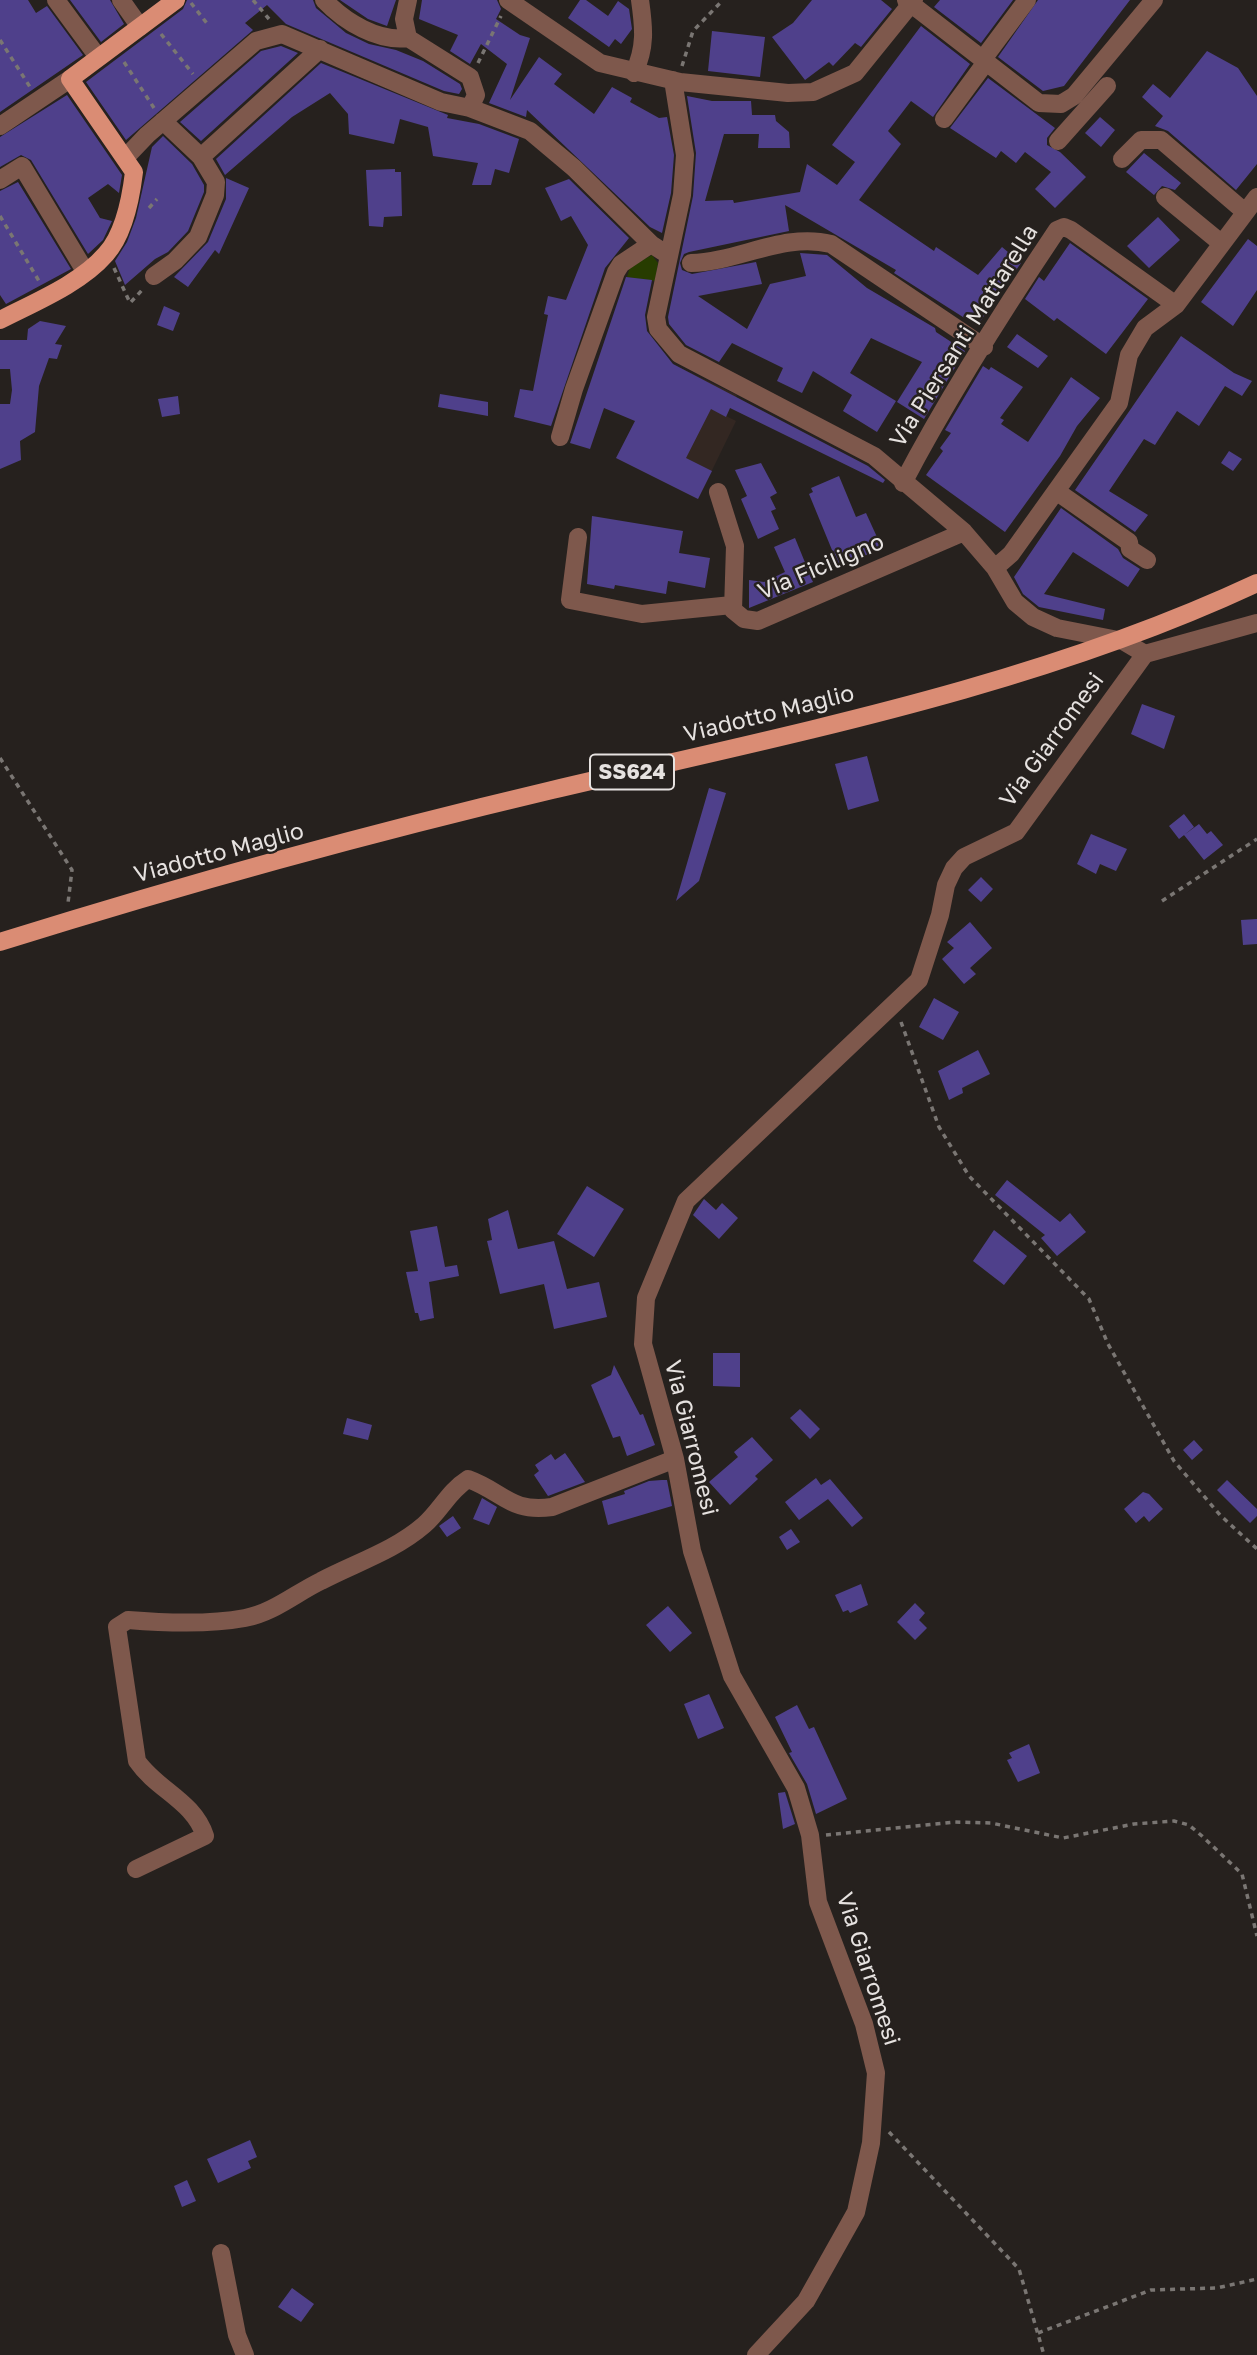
<!DOCTYPE html>
<html>
<head>
<meta charset="utf-8">
<style>
  body { margin:0 }
  canvas { display:block; background:#26211e }
</style>
</head>
<body>
<canvas width="1257" height="2355"></canvas>
<script>
const ctx = document.querySelector('canvas').getContext('2d');
ctx.lineJoin = 'round';
function paint(path, color) { ctx.fillStyle = color; ctx.fill(path, 'evenodd'); }
function stroke(path, color, width, dash) { ctx.strokeStyle = color; ctx.lineWidth = width; ctx.lineCap = dash ? 'butt' : 'round'; ctx.setLineDash(dash || []); ctx.stroke(path); }
function write(font, color, halo, rows, align = 'center') {
  ctx.font = font + ' "Golos Text",sans-serif'; ctx.lineWidth = 5; ctx.setLineDash([]); ctx.textBaseline = 'middle'; ctx.strokeStyle = halo; ctx.fillStyle = color; for (const [text, x, y, turn = 0] of rows) {
    ctx.save(); ctx.translate(x, y); ctx.rotate((+turn || 0) * Math.PI / 180); ctx.textAlign = isNaN(turn) ? turn : align; if (halo) ctx.strokeText(text, 0, 0); ctx.fillText(text, 0, 0); ctx.restore();
  }
}
paint(new Path2D(`
  M674,365L737,395L726,416L736,421L698,499L616,458L636,421L660,396Z`), '#332722');
paint(new Path2D(`
  M652,255L658,263L655,281L627,277L630,267Z`), '#273c00');
paint(new Path2D(`
  M0,0H28L36,13L47,6L83,55L0,112Z
  M70,0H110L124,24L101,42Z
  M187,0H313L316,8L346,33L369,44L396,50L423,61L460,84L462,89L459,94L444,91L286,24L267,5L245,23L253,30L126,140L86,82L183,9Z
  M340,0H396L387,26L368,19Z
  M422,0H497L501,9L496,19L520,35L530,38L510,100L539,57L562,74L554,84L594,114L612,87L632,98L630,102L659,118L667,117L674,155L671,193L662,233L650,227L527,110L526,117L489,103L507,64L481,44L470,64L450,51L458,35L419,19Z
  M580,0H586L608,16L618,1L629,9L632,29L621,44L615,39L609,47L568,18Z
  M812,0H881L892,9L861,47L855,43L833,66L829,62L805,80L772,37L793,23Z
  M940,0H1013L981,43L934,7Z
  M1038,0H1130L1064,86L1043,91L998,57Z
  M921,26L970,64L933,117L911,101L888,131L901,144L859,200L934,251L936,247L978,275L1002,247L1021,263L977,326L894,273L896,270L785,205L789,231L689,252L684,254L680,263L682,270L692,274L756,262L762,284L698,296L747,329L770,284L806,276L800,253L827,255L867,288L935,328L936,332L965,351L924,419L897,402L922,362L871,338L850,373L896,401L877,432L843,411L852,395L813,371L802,393L777,381L783,368L732,343L719,362L686,345L669,324L668,317L693,196L696,153L687,96L712,101H751L752,115H775L776,121L789,132L790,148H758L759,134H724L705,201L733,200L734,203L800,192L807,164L837,185L855,162L832,145Z
  M712,31L765,37L760,77L708,71Z
  M281,46L298,53L201,141L180,122L261,51Z
  M1207,51L1238,68L1257,96V164L1236,190L1168,131L1155,126L1163,116L1142,97L1153,84L1170,98Z
  M321,63L448,115L447,118L479,124L519,139L509,173L495,169L491,185H472L478,163L433,156L428,127L400,119L394,144L349,134L348,114L330,93L292,117L225,175L216,159Z
  M988,78L1055,128L1047,138V145L1060,152L1086,177L1055,208L1035,189L1051,172L1025,152L1016,163L1001,151L996,158L950,128Z
  M67,95L122,175L119,193L108,184L88,198L100,218L112,221L103,240L88,254L31,160L21,155L0,167V137Z
  M1100,117L1115,130L1101,147L1085,133Z
  M163,136L192,164L204,185V192L188,231L168,252L155,259L125,285L115,261L127,242L136,218L152,147Z
  M1144,153L1181,183L1175,190L1162,186L1154,195L1126,172Z
  M395,169V172H401L402,216L384,217L383,227L369,226L366,170Z
  M226,178L249,188L219,254L215,250L188,287L174,277L208,242L226,199Z
  M569,179L629,238L605,268L551,426L514,417L520,389L533,391L548,315L544,314L548,296L566,300L588,245L571,216L561,221L545,188Z
  M18,182L71,269L6,304L0,295V191Z
  M1158,217L1180,240L1149,268L1127,246Z
  M1248,239L1257,246V290L1233,326L1201,302Z
  M1070,243L1148,299L1106,354L1057,318L1054,321L1025,299L1039,277L1044,281Z
  M626,277L652,280L645,315L647,331L673,364L868,466L885,480L883,483L730,408L726,417L711,409L686,458L712,471L698,499L616,458L635,421L604,408L590,449L570,443Z
  M164,306L180,313L173,331L157,325Z
  M40,321L66,326L55,344L62,345L57,359L49,358L39,386L35,432L20,441L21,460L0,469V404H10L12,390L10,369H0V340H27L28,329Z
  M1017,334L1048,356L1038,368L1007,347Z
  M1181,336L1234,373L1252,381L1242,396L1225,386L1199,426L1177,411L1155,445L1144,439L1109,491L1148,515L1135,532L1075,490Z
  M983,366L989,370L991,367L1023,387L1000,418L1004,420L1001,424L1028,442L1071,377L1100,398L1077,426L1060,456L1005,532L926,475L943,451L940,448L951,433L945,430Z
  M440,394L488,402V416L438,407Z
  M178,396L180,414L162,417L158,399Z
  M1229,451L1242,459L1233,471L1221,463Z
  M761,463L777,493L770,497L776,509L771,511L779,529L758,539L741,499L747,496L735,470Z
  M839,476L856,517L866,513L882,548L839,567L809,494L813,492L811,488Z
  M1061,508L1118,549L1123,558L1140,569L1128,587L1073,552L1044,594L1105,609L1103,620L1039,607L1023,594L1014,577Z
  M592,516L683,531L679,553L710,558L705,588L668,581L666,594L615,585L614,589L587,584Z
  M795,538L813,582L749,608V580L764,582L785,572L774,547Z
  M1142,704L1175,716L1164,749L1131,734Z
  M867,756L879,801L848,810L835,764Z
  M709,788L726,793L699,881L676,901Z
  M1184,814L1194,827L1179,839L1169,826Z
  M1199,824L1207,834L1211,831L1223,845L1204,860L1184,835Z
  M1091,834L1127,849L1116,871L1100,864L1096,874L1077,864Z
  M981,877L993,889L981,902L968,890Z
  M1257,919V944L1243,945L1241,920Z
  M970,922L992,948L970,968L976,974L964,984L942,959L954,948L947,942Z
  M934,998L959,1012L943,1040L919,1027Z
  M978,1050L990,1074L962,1088L963,1093L949,1100L938,1071Z
  M1007,1180L1060,1222L1070,1213L1086,1232L1057,1256L1041,1238L1045,1235L995,1195Z
  M587,1186L624,1209L594,1257L557,1234Z
  M704,1199L716,1210L722,1203L738,1218L719,1239L693,1215Z
  M508,1210L518,1249L554,1241L567,1289L599,1282L607,1317L554,1329L544,1284L500,1294L487,1241L492,1240L488,1219Z
  M437,1226L445,1267L457,1265L459,1276L429,1282L434,1318L420,1321L418,1313H415L406,1272L418,1271L410,1231Z
  M994,1230L1027,1256L1004,1285L973,1261Z
  M713,1353H740V1387L713,1386Z
  M614,1365L640,1415L643,1414L655,1445L627,1456L620,1436L613,1438L591,1385L611,1375Z
  M800,1409L820,1429L810,1439L790,1418Z
  M347,1418L372,1425L368,1440L343,1434Z
  M752,1437L773,1460L755,1476L758,1479L730,1505L709,1482L738,1457L734,1452Z
  M1194,1440L1203,1450L1192,1460L1183,1450Z
  M565,1453L585,1482L548,1496L534,1475L539,1471L535,1465L551,1454L555,1460Z
  M816,1478L821,1485L830,1479L863,1518L852,1527L828,1499L799,1520L785,1502Z
  M662,1480H667L672,1506L608,1525L602,1501L625,1494L624,1491L649,1481Z
  M1227,1480L1257,1509V1516L1250,1523L1217,1490Z
  M1143,1492L1149,1494L1163,1509L1149,1522L1144,1516L1136,1523L1124,1509Z
  M482,1498L497,1507L489,1525L473,1519Z
  M453,1516L461,1528L447,1537L439,1526Z
  M791,1529L800,1542L787,1550L779,1537Z
  M861,1584L868,1605L850,1613L848,1610L843,1612L835,1595Z
  M915,1603L925,1613L919,1620L927,1628L915,1640L897,1622Z
  M668,1606L692,1633L670,1652L646,1625Z
  M709,1694L724,1728L698,1739L684,1704Z
  M797,1705L809,1729L814,1727L847,1799L816,1814L807,1784L789,1753L792,1752L775,1717Z
  M1029,1744L1040,1773L1018,1782L1007,1760L1012,1758L1009,1753Z
  M785,1792L795,1824L783,1829L778,1793Z
  M250,2140L257,2157L248,2161L251,2168L218,2183L207,2159Z
  M187,2180L196,2201L182,2207L174,2186Z
  M292,2288L314,2304L301,2322L278,2307Z`), '#4f408b');
stroke(new Path2D(`
  M253,0L269,19
  M191,3L209,26
  M161,34L193,74
  M0,40L30,87
  M124,62L154,108
  M478,63L501,16
  M682,66L693,31L723,0
  M149,208L157,199
  M0,216L39,281
  M114,268L130,303L144,288
  M0,758L72,870L68,903
  M1162,901L1257,839
  M901,1022L939,1127L969,1176L1089,1299L1108,1344L1174,1461L1220,1515L1257,1549
  M826,1835L955,1822L991,1823L1063,1838L1134,1824L1174,1821L1189,1825L1202,1836L1242,1874L1257,1936
  M889,2132L1019,2269L1044,2355
  M1038,2333L1151,2290L1217,2288L1257,2279`), '#7a7673', 3.5, [5, 5]);
stroke(new Path2D(`
  M56,0L98,57
  M121,0L140,27
  M324,0C345,22 378,42 408,38
  M408,0L404,19L408,38L470,77L476,95L470,108
  M508,0L600,63L680,82L788,93L813,92L855,73L914,0
  M906,0L1039,103L1061,104L1074,96L1154,0
  M983,59L1027,0
  M634,73C646,47 644,28 640,0
  M673,80L685,155L682,195L656,317L658,329L679,354L874,456L964,532L995,568L1015,602L1033,617L1057,628L1123,641L1145,654
  M944,119L986,62
  M0,126L70,79
  M1058,141L1107,86
  M126,157L147,135L256,41L282,34L441,102L470,108L530,131L574,168L651,244L668,255
  M201,157L320,49
  M1122,159L1141,140H1161L1245,212
  M0,180L22,166L85,271
  M1165,197L1221,243
  M691,263C738,262 784,232 831,244L984,347
  M154,276L175,261L198,237L215,195L216,182L201,157L163,121
  M560,437L574,389L616,272L621,264L651,244
  M903,483C949,395 1002,312 1057,230L1064,227L1071,230L1176,305
  M1056,491L1129,542L1130,549L1147,560
  M718,492L735,546L733,610L744,619L758,621L964,532
  M578,537L570,600L642,614L732,605
  M995,568L1011,554L1119,403L1129,355L1145,328L1176,305L1257,197
  M1145,654L1257,623
  M136,1869L205,1836C194,1801 157,1790 137,1761L117,1627L128,1620C165,1623 208,1625 245,1618C273,1613 296,1593 321,1581C355,1563 394,1551 424,1525C440,1511 449,1491 468,1479C504,1492 510,1513 552,1507L675,1459
  M221,2253L237,2335L245,2355
  M756,2355L806,2301L856,2212L871,2143L876,2073L864,2024L818,1902L810,1835L796,1788L732,1676L692,1551L675,1459L643,1344L646,1298L686,1201L919,980L940,915L946,885L954,868L964,857L1016,832L1145,654`), '#7e584c', 18);
stroke(new Path2D(`
  M0,320C35,302 80,284 106,254C124,234 131,197 134,172L70,79L176,0
  M0,942C182,885 366,834 552,790C789,734 1035,687 1257,583`), '#da8c74', 18);
for (const [x, y, w] of [
  [632,772,84]
]) { const box = new Path2D(); box.roundRect(x - w / 2, y - 17.5, w, 35, 5); ctx.fillStyle = '#26211e'; ctx.fill(box); stroke(box, '#e6e2e0', 2); }
write('bold 21px', '#e6e2e0', null, [
  ["SS624",632,772]
]);
write('23px', '#e6e2e0', '#26211e', [
  ["Via Piersanti Mattarella",964,336,-58],
  ["Via Ficiligno",821,567,-23],
  ["Viadotto Maglio",769,714,-14],
  ["Via Giarromesi",1052,740,-54],
  ["Viadotto Maglio",219,853,-15],
  ["Via Giarromesi",691,1438,76],
  ["Via Giarromesi",868,1969,72]
]);
</script>
</body>
</html>
